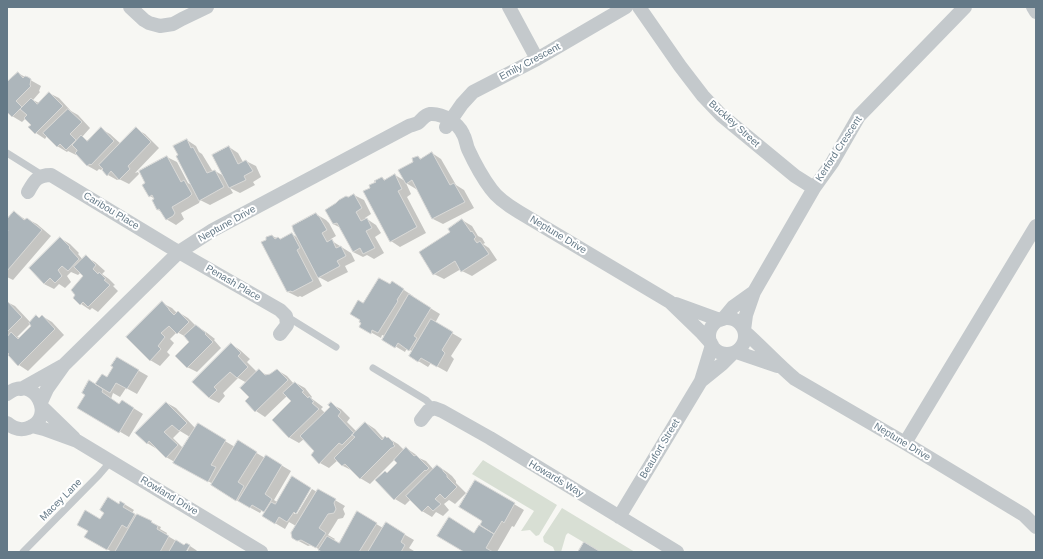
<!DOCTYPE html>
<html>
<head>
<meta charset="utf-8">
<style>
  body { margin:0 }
  #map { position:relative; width:1043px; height:559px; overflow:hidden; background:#f7f7f3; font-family:Helvetica,sans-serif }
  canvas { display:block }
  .frame { position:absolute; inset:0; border:8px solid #647987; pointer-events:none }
</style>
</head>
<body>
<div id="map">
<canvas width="1043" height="559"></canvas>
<div class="frame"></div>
</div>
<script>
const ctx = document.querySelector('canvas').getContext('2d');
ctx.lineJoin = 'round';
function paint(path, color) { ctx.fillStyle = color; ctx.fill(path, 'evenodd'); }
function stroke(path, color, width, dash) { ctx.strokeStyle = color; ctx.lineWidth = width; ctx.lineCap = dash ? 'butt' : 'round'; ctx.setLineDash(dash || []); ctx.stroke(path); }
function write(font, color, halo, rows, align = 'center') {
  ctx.font = font + ' Helvetica,sans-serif'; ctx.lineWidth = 4; ctx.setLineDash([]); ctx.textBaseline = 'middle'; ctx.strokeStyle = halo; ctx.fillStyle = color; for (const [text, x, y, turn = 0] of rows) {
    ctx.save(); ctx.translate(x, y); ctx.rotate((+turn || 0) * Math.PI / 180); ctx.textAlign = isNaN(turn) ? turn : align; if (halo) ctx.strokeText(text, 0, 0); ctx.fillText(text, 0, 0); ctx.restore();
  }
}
paint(new Path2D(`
  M483,460L557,505L539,535L536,536L530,530L521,531L534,511L472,474Z
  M562,508L635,552H600L568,533L566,535L561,552H555L553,547L544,542L543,537Z`), '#d8dfd4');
paint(new Path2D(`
  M18,73L41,86L39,91L40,92L33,100L39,103L49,93L59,98L71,111L78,115L90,128L82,137L88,141L101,129L110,134L121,144L136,129L145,134L159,148L135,173L138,172L139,174L129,184L119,179L117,180L108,175L102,169L101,170L99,169L97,171L88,166L77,154L76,155L68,151L67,152L57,146L47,136L45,139L36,133L32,125L26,118L22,122L7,113V83Z
  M187,140L196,146L199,152L202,154L213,172L215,171L224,176L229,147L238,153L243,162L246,161L256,166L261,177L253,182L255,185L240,193L230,188L233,193L210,205L200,200L199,203L181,213L184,219L176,225L166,219L162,212L158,210L153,201L155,199L150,196L167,157L177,162L188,183L193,186Z
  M432,153L441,159L456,185L464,190L474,208L443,224L433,219L417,188L416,189L406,183L411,194L407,197L426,233L400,247L391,241L371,188L382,178L385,180L395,175L405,181L418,157L421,159Z
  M354,195L364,200L371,214L365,218L366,220L367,219L376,225L381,233L375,237L384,253L374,259L367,255L363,257L353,252L341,228L333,224L348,198Z
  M14,212L26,220L27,219L37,224L51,236L13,280L7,277V217L9,219Z
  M316,214L326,220L329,223L336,236L331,239L332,241L351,253L355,261L345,266L348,272L328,282L317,276L322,286L302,297L300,296L298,297L288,292L272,236L282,240L292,234L298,238Z
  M462,220L472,226L478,236L482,238L485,243L483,244L489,248L497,260L472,276L462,271L461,269L444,279L434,274L451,233Z
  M60,238L70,244L79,253L78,254L83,260L86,257L95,262L105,271L102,274L109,279L115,285L113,286L118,291L98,312L92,308L90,310L81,304L74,298L84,276L81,272L78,275L71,272L67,276L71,282L65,288L59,284L54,289L44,284Z
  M390,285L401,288L413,296L412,297L440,314L435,323L462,339L451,356L454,359L447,372L431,363L428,367L410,356L413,352L407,348L405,352L383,339L385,336L382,335L381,338L360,326L362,323L364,304Z
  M7,302L15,306L31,323L36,316L40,318L42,316L52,322L64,335L28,371L19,365L9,355L10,354L7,350ZM31,323L33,326L20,338L17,337Z
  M162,303L172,308L177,313L178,312L188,318L196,326L206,332L215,339L214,340L221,348L197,372L187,367L191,342L188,338L177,332L170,339L174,343L167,352L170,355L160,366L150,360Z
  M231,344L240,350L250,359L247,362L257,372L259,371L267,375H271L277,370L287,376L294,384L296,383L305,388L312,397L311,398L323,407L321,409L325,413L331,407V404L341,409L350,418L347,422L357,432L366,423L375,429L384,439L388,438L398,444L404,450L406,448L415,454L419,458L426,461L434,470L438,466L447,472L452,476L456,481V483L466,493L455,504L449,500L444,504L449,510L443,516L436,512L432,517L422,511L411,499L405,505L395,499L376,480L385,472L388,473L399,463L395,459L370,484L360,478L353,471L343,466L338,460L329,468L320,463L316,451L304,439L299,443L290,438L273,420L292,401L287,396L265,417L256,411L247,383L238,378L223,393L225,396L219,403L209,398Z
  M127,364L148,376L137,394L126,388L120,397L113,393L111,399L120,405L122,401L143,414L129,437L78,407L96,385L108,378Z
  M167,403L176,408L195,428L198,425L235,447L238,442L265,458L276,462L291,471L274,500L277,502L310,488L294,514H297L312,489L317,492L318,490L345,506L343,509L345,514L343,518L338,519L328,535L335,539L333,541L339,544L358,513L383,528L395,529L414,540L409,548L414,551V552H324L311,545L308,546L293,538L296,526L289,522L285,529L263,516L266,512L262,510L260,513L236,500L213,484L166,457L157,448V449L147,443ZM180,431L190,437L183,448L173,438Z
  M475,481L524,510L514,527L512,526L497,552H466L475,534L484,520Z
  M121,502L134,510L132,513L161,527L160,529L167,533L166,535L185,546L186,544L190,546H188L185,552H112L86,536L100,520L119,505Z
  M190,546L196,550L198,552H187Z`), '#0003');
const building = new Path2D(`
  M18,72L23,78L25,76L28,77L31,79L30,85L31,86L16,101L22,107L12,117L7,112V82Z
  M49,92L63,106L35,134L28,127L31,125L24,118L27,115L20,109L31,98L37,104Z
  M68,109L82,122L70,134L76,140L66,150L60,144L57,147L43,133Z
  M101,127L114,141L91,165L90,164L87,166L75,153L77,151V150L72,145L81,135L87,141Z
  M136,127L151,142L128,166L130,169L119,180L111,171L107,176L102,170L103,169L99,165Z
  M187,139L191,148L193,147L207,173L215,170L224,187L199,201L176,156L178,155L173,146Z
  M229,146L238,164L246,160L253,171L244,176L246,180L229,188L212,155Z
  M432,152L450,185L454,183L465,202L432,219L412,180L406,184L398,170L413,162L412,158L418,156L420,159Z
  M167,156L181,182L184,180L192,194L189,197L172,207L175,213L173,216L166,220L159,209L157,210L152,200L154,199L152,195L149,197L142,185L145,183L139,171Z
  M395,174L402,189L398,191L417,227L390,242L363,191L370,188L369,185L376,182L374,181L382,177L384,180Z
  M354,194L362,208L356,212L361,221L367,218L372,228L366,231L375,248L363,254L360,248L353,252L337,223L333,224L325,210L336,203L339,200L346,196L348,197Z
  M14,211L24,220L27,218L42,230L7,271V232L8,230L7,229V219Z
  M316,213L318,216H319L327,230L322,233L327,242L332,239L336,248L341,246L346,256L337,261L340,266L318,278L293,230V229L292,226Z
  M462,219L471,232L472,231L476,237L474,239L477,243L480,241L489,254L461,272L455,261L433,275L419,252L450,232L448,229Z
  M292,233L300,248L297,250L313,281L292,292L291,291L287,292L261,242L266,240V237L272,235L275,239L278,237L280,239Z
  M60,237L70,247L69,248L79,259L68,271L62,266L58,270L62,276L55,283L50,278L44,284L29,268Z
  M86,255L96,265L93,269L98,274L99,272L106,279L104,280L110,285L88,307L83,302L80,305L73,298L75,295L71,290L83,276L74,267Z
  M379,278L390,284L392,281L404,289L397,300L398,301L378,333L372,330L371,334L359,327L361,323L359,322L360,320L350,314L358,300L363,303Z
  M409,294L431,308L414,336L417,338L409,351L398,343L395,348L382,340Z
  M7,301L22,317L7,332Z
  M162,301L169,309V310L174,315L178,311L189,322L177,334L169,326L161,333L165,337L158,346L161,349L150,361L126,337Z
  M36,315L39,318L42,315L55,329L18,366L8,355L9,354L7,352V337L11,332L18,339L31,326L29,323Z
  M431,319L453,332L442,350L445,353L437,367L421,358L418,362L409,356Z
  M196,325L206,333L205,334L213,342L187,368L175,356L189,342L184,336Z
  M231,343L241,353L238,356L248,367L237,378L230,372L214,387L217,390L209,398L192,382Z
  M117,357L139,370L127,389L116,383L110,393L95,384L102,374L107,377L113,367L111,366Z
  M259,369L265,375L270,374L277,369L288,380L255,412L245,401L249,397L240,388Z
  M89,380L103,389L102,392L119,404L122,400L134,408L119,433L77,408L85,395L82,393Z
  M295,382L304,391L302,392L308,398L309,396L314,402L312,403L319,409L289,438L272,420L291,401L283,393Z
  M166,402L187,423L179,431L172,425L164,432L178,445L166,458L149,441L147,444L135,433Z
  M331,402L341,412L338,416L354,433L342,445L339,443L319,464L311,455L314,451L300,436L330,407L328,405Z
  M365,422L382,440L385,436L387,438L388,437L394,443L393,444L395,446L392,448H391L360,479L345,464L342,466L334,458L355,437L352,435Z
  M198,423L226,440L211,465L216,467L208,482L173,463Z
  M238,440L257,452L238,482L244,486L236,501L211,485Z
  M406,447L414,456L416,455L429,468L426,471L425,470L394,500L375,480L385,471L387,473L397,463L394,460Z
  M266,455L282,465L265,494L272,499L264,512L252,505L250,508L238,501Z
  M437,465L443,470V471L447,475V477L457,487L445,499L440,494L435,499L441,504L433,511L428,506L422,512L406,496Z
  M292,476L311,488L296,514L294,512L287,522L279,517L275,524L262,516L271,502L275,504Z
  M475,480L515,503L504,523L502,521L494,534L480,525L482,521L459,507Z
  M318,489L336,499L334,503L336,509L334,513L328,514L319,528L326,533L316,548L301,540L297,541L292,538L291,533Z
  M108,497L119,504L120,501L125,504L123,507L135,514L127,528L122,525L107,550L84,537L88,531L77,525L85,510L100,519L104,513L100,510Z
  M357,511L377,523L359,552H322L318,550L327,536L339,543Z
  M137,514L152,521L151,522L158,526L157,529L169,536L160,552H115Z
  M449,517L474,533L479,525L494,534L486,548L493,552H464L437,536Z
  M386,522L405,534L401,542L405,545L401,552H368Z
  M176,540L184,545L186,543L190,545L186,552H169Z
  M584,542L599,551V552H578Z`);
paint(building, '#adb6bb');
stroke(building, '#d8d8d6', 1);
stroke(new Path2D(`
  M7,153L42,175
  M286,316L336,347
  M373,368L426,400L434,408
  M23,552L99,475L111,461`), '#c4c9cc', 7);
stroke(new Path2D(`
  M130,7L144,20L149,23L160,26L173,24L182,19L207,7
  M509,7L537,59
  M639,7L680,66L703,96L721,115L795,176L814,188
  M1033,7L1036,12
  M446,127L462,104L473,92L537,59L626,7
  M28,192C34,181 37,175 51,175L170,247L280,310L286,316L287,325L280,334
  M676,304L720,320
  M709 336a18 18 0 1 1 36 0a18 18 0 1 1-36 0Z
  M723,319L733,307L754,292
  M744,330L746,315L754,292L814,188L832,163L859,116L965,7
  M745,332C762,347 777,364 795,379L905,443L1024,515L1036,527
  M736,352L777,366
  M701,381L722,364L733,353
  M21,389L62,366
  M7,394C35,372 57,419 28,428C20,431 13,428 7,423
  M41,402L47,389L64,365L179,252L213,230L409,126C412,125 416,124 418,123C422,120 424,115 430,114C443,113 458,123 463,134C466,139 466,144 468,149C474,162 482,177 491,189C498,199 509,206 519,212L670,302L702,333L711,343
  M41,406L74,438
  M421,420L428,411L434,408L442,411L490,438L677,552
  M32,426L44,429L77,441L261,552
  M905,443L1036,226
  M619,517L701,381L712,345`), '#c4c9cc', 14);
write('10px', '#647987', '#fff', [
  ["Emily Crescent",530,62,-28],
  ["Buckley Street",734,124,42],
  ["Kerford Crescent",839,149,-57],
  ["Caribou Place",111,211,31],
  ["Neptune Drive",227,224,-29],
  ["Neptune Drive",558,235,31],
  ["Penash Place",233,283,30],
  ["Neptune Drive",902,442,31],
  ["Beaufort Street",660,449,-59],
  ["Howards Way",556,479,31],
  ["Rowland Drive",169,496,31],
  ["Macey Lane",61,500,-45]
]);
</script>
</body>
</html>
